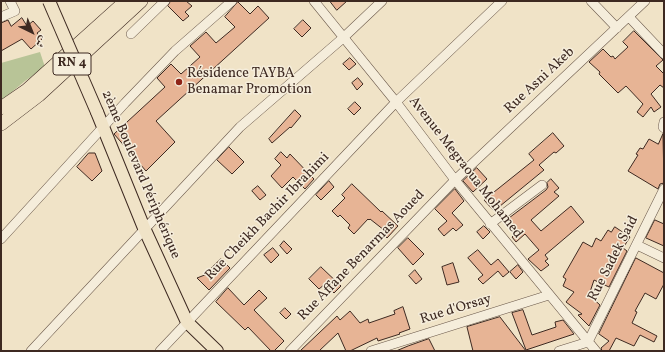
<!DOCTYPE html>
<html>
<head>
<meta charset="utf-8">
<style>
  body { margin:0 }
  #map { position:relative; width:665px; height:352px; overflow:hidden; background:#f0e3c7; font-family:Vollkorn,Amiri,serif }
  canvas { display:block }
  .frame { position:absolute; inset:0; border:2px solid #3d2921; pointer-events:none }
  .north { position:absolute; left:12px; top:12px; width:40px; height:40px; -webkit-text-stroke:3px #f5eddb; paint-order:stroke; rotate:137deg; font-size:11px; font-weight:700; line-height:16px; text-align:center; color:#3d2921 }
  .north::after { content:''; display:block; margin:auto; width:14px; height:18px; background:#3d2921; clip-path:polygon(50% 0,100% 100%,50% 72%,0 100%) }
</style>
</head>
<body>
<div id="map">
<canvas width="665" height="352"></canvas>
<div class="frame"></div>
<div class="north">ش</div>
</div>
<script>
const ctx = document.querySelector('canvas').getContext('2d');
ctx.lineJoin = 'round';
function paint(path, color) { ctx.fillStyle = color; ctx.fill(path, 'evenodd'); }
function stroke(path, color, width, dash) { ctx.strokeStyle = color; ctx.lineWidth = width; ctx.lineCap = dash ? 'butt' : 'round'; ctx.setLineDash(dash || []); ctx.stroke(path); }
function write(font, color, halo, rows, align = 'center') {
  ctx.font = font + ' Vollkorn,serif'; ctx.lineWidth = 3; ctx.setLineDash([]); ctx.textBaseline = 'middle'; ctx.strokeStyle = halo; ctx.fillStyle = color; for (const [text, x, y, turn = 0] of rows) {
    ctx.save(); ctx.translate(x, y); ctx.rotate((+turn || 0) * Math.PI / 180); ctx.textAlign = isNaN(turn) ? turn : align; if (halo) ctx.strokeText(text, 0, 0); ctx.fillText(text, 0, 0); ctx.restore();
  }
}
paint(new Path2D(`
  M40,52L45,67L25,81L1,101V63Z`), '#b8c497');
const building = new Path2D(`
  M171,1H186L192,6L185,12L189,16L183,21L168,6Z
  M330,1H347L337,10Z
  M238,2L250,14L258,6L269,18L156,121L175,142L146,171L114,134L165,87L157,78L171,64L181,74L200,57L190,46L206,32L216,43L235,27L225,17Z
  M22,18L27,26L33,21L41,30L37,33L42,39L31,49L22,39L1,51V23L8,20L11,26Z
  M303,20L311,28L302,37L294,29Z
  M634,31L663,60L656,66L664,74V88L660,85L651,94L661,107L654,112L651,107L643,117L637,112L643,104L626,86L618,93L599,74L600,72L589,62L603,49L611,57L613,56L615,59L628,47L623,42Z
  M350,58L356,64L349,70L343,64Z
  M358,78L363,84L357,90L352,83Z
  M355,102L361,108L354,115L348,109Z
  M295,110L301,116L291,128L290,127L272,143L269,139Z
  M553,133L564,146L556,153L554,152L539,165L544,170L494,211L484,200L534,160L529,154Z
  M663,134L664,183L660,184L658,189L628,171L638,155L636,154L640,148L643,149L649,139L658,144Z
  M229,147L244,162L232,174L217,160Z
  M281,152L287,158L290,154L314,179L305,189L293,177L282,188L271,176L281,165L275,159Z
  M89,153H95L102,171L92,181L77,167Z
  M477,168L487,179L473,192L463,181Z
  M551,179L559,188L554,192L559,196L531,220L541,231L571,206L584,222L545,255L548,259L545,261L549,265L541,271L528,259L539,250L525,234L516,242L512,237L516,233L505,221L546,190L548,187L547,183Z
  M329,181L334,187L321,200L316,195Z
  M352,184L381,212L382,211L398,226L387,238L382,232L384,230L370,219L369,220L368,219L354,234L348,228L350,225L340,215L338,217L332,211L345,198L342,195Z
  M258,186L266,195L260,200L252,191Z
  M455,189L464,201L452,213L463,225L456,231L453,228L444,236L438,229L447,221L435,209Z
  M655,220L664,224V246L646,238Z
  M484,226L490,232L483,239L477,232Z
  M615,227L630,237L623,248L627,251L609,287L594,280L589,295L600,305L589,326L578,315L582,314L566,302L574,292L563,286L566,279L563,277L583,242L592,247L596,238L601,241L608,230L611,232Z
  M408,238L424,254L413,265L398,248Z
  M284,241L292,249L287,254L280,246Z
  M273,248L279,255L271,263L264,255Z
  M478,250L491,265L498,259L509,272L503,277L498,271L483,284L478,279L483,275L468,258Z
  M636,258L664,273V284L656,299L645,293L635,311L637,312L632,323L657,336L654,342L640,335L634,346L616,338L609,351H602L601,348L609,341L599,334Z
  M221,259L230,268L209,290L197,278L215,271L212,268Z
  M453,263L459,282L447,285L442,267Z
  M518,265L523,272L516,279L510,272Z
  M321,267L341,286L334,293L325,284L319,289L309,279Z
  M415,270L422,279L416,284L409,276Z
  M228,288L244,305L259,290L267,298L254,310L284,341L274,351H271L248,327L245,330L216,302Z
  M403,307L410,329L399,333L400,334L378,341L377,338L350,351H346L338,333L319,351H300L337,316L340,320L350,311L360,323L368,319L369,323L395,314L394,311Z
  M285,308L291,314L286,319L280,313Z
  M523,310L532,335L556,327L555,322L563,320L574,334L526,350L512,313Z
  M500,317L526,351H473L467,327Z
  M429,339L435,351H396L408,346Z`);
paint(building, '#e7b495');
stroke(building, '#3d2921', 1);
const minor = new Path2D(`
  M314,1L396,102L455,180L596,351
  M591,1L617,28
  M1,17L15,11L10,1
  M629,17L664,54
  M131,34L165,1
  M664,122L663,127L664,128
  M490,224L542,185
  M1,239L125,103L175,51L232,1
  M637,245L664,258
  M31,351L240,127L343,38L382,1
  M160,351L396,102L502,1
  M290,351L455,180L645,1
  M371,351L549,295
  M559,351L588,342L664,189`);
const major = new Path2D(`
  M97,112L144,228L187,322L217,351`);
const highway = new Path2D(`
  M1,108L27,90L126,1
  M1,124L39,95L141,1`);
stroke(minor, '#6a584a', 10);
stroke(major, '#3d2921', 14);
stroke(highway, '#3d2921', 14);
stroke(minor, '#f5eddb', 9);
stroke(major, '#f0e3c7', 12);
stroke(highway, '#f0e3c7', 13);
const majorBridge = new Path2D(`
  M49,1L97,112`);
stroke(majorBridge, '#3d2921', 14, []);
stroke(majorBridge, '#f0e3c7', 12);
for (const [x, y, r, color] of [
  [179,82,4,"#8f2418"]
]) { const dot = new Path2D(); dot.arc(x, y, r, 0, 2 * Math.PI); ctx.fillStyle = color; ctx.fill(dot); stroke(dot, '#f5eddb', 1.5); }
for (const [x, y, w] of [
  [72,64,38]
]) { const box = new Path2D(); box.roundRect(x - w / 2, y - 11, w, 22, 3); ctx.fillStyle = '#f5eddb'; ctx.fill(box); stroke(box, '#3d2921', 1); }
write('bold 13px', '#3d2921', null, [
  ["RN 4",72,64]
]);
write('14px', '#3d2921', '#f5eddb', [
  ["Résidence TAYBA",187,74],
  ["Benamar Promotion",187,90]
], 'left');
write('14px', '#3d2921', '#f5eddb', [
  ["Rue Asni Akeb",540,81,-43],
  ["Avenue Megraoua Mohamed",465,168,52],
  ["2ème Boulevard Périphérique",140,175,67],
  ["Rue Cheikh Bachir Ibrahimi",268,217,-46],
  ["Rue Affane Benarmas Aoued",362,256,-46],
  ["Rue Sadek Said",614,259,-63],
  ["Rue d'Orsay",456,310,-17]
]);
</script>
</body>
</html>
